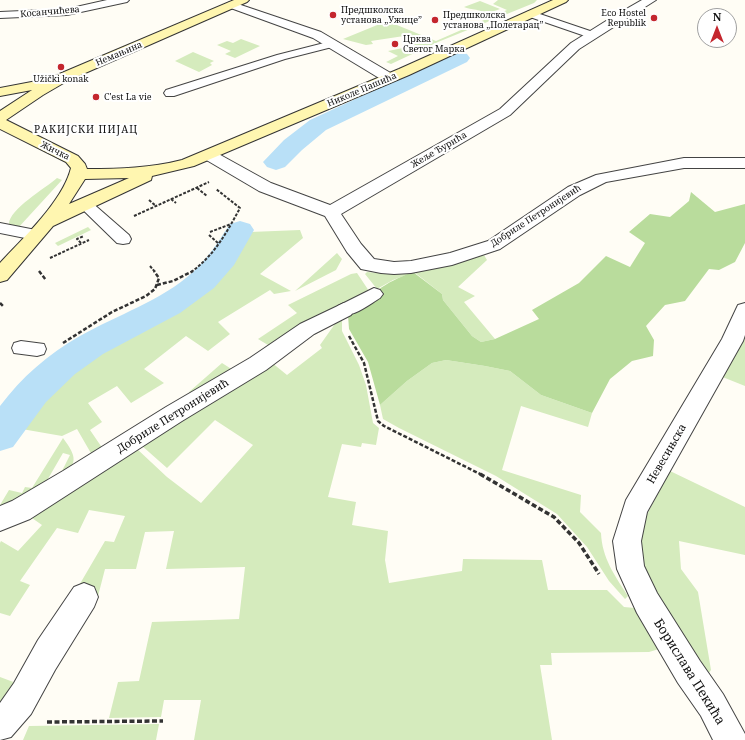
<!DOCTYPE html>
<html>
<head>
<meta charset="utf-8">
<style>
  body { margin:0 }
  #map { position:relative; width:745px; height:740px; overflow:hidden; background:#fffdf5; font-family:"Noto Serif",serif }
  canvas { display:block }
  .north { position:absolute; left:697px; top:8px; width:40px; height:40px; box-sizing:border-box; background:#fff; border:1px solid #a0a0a0; border-radius:50%; rotate:0deg; font-size:11px; font-weight:700; line-height:16px; text-align:center; color:#111 }
  .north::after { content:''; display:block; margin:auto; width:14px; height:18px; background:#c4262e; clip-path:polygon(50% 0,100% 100%,50% 72%,0 100%) }
</style>
</head>
<body>
<div id="map">
<canvas width="745" height="740"></canvas>
<div class="north">N</div>
</div>
<script>
const ctx = document.querySelector('canvas').getContext('2d');
ctx.lineJoin = 'round';
function paint(path, color) { ctx.fillStyle = color; ctx.fill(path, 'evenodd'); }
function stroke(path, color, width, dash) { ctx.strokeStyle = color; ctx.lineWidth = width; ctx.lineCap = dash ? 'butt' : 'round'; ctx.setLineDash(dash || []); ctx.stroke(path); }
function write(font, color, halo, rows, align = 'center') {
  ctx.font = font + ' "Noto Serif",serif'; ctx.lineWidth = 4; ctx.setLineDash([]); ctx.textBaseline = 'middle'; ctx.strokeStyle = halo; ctx.fillStyle = color; for (const [text, x, y, turn = 0] of rows) {
    ctx.save(); ctx.translate(x, y); ctx.rotate((+turn || 0) * Math.PI / 180); ctx.textAlign = isNaN(turn) ? turn : align; if (halo) ctx.strokeText(text, 0, 0); ctx.fillText(text, 0, 0); ctx.restore();
  }
}
paint(new Path2D(`
  M498,0H537L534,3L438,42L391,64L386,62L398,56L388,51L408,47H416L409,46L417,43V39L404,36L371,41L373,44L366,45L343,39L387,21L436,41L507,10L493,4Z
  M480,1L500,9L486,14C482,9 471,10 464,7Z
  M241,39L260,46L235,58L225,54L231,51L217,45L227,41L233,43Z
  M193,52L214,61L210,63L212,65L199,72L175,61Z
  M57,178L62,180L18,228L9,224C9,209 46,188 57,178Z
  M88,227L91,230L58,246L55,243Z
  M300,230L303,238L260,274L291,291L274,294L270,290L218,322L230,334L208,351L186,336L144,369L164,383L131,403L117,386L88,403L102,422L90,430L105,452L92,455L77,429L62,436L16,428C29,407 46,387 65,371C91,350 123,337 152,321C175,309 199,297 218,279C233,266 241,249 250,232Z
  M337,253L342,259L336,270L295,291Z
  M484,255L487,260L458,287L475,296L464,302L495,339L481,342L472,336L443,300L442,294L414,272L393,280L377,289L365,274L367,272C407,277 447,268 484,255Z
  M357,273L369,291L273,348L258,339L297,313L288,305L351,274Z
  M342,318V331L359,365L366,385L373,423L379,428L376,445L362,443L361,447L342,444L328,497L356,502L352,525L388,531L385,560L389,583L462,571L463,559L542,560L548,590H607L624,607L635,608L659,649L649,652L551,653L552,665H540L552,740H194L201,700H164L161,717L109,718L118,682L139,681L152,622L239,619L245,567L166,569L174,531L145,532L136,569H105L97,600L74,594L105,541L114,542L125,516L89,510L78,533L57,528L20,581L30,585L10,616L0,613V543L1,541L18,551L42,525L29,516L136,448L167,477L201,503L253,445L215,420L167,468L141,445L271,362L287,375L322,348L320,345L337,321Z
  M745,336V386L720,376Z
  M446,360L485,366L510,371L541,395L592,413L588,427L521,406L502,470L581,495L580,512L601,533C602,558 615,576 628,596L625,599L609,581L587,547L557,514L496,476L399,428L383,419L380,405L407,381L432,363Z
  M222,363L233,370L194,396L189,392Z
  M63,438C77,457 79,464 58,479L70,455L63,453L45,484L0,509V505L9,490L22,493L25,487L32,488Z
  M670,471L745,507V555L679,541L681,569L698,592L711,670L706,677L670,620L643,567L641,542L645,518Z
  M0,677L16,683L0,711Z
  M159,724L156,740H23L29,726Z`), '#d5ebbd');
paint(new Path2D(`
  M691,192L715,212L745,204V243L735,262L719,270L709,269L685,301L665,305L646,326L654,340L653,356L632,361L610,379L592,413L541,395L510,371L485,366L446,360L432,363L407,381L380,405L368,362L349,329L348,315C372,294 383,283 413,272L442,294L443,300L472,336L481,342L495,339L539,319L532,310L579,283L606,256L630,267L645,243L629,232L650,214L670,217L689,201Z`), '#b9dc9c');
paint(new Path2D(`
  M460,52L467,54L470,58L467,62L326,130L302,150L285,167L276,170L267,167L263,162L284,140L310,120L453,54Z
  M240,221L250,224L254,230L234,265L214,288L180,313L103,354L75,374L46,402L13,447L0,451V406C22,377 48,354 80,336C117,315 161,301 193,272C211,255 217,243 230,224Z`), '#b9e0f7');
const lane = new Path2D(`
  M531,11L596,33L597,35L592,38L588,37L527,16L526,14L527,12Z
  M332,41L336,42L337,44L336,46L285,59L174,96H166L164,93L166,90L277,55Z
  M85,199L90,201L129,235L131,239L129,243L123,244L117,243L80,207L78,204L80,201Z
  M0,223L41,231L43,235L41,239L35,240L0,233Z
  M374,288L380,290L383,294L380,298C368,305 352,319 338,314L335,310L338,306Z
  M21,341L44,344L46,349L44,354L37,356L14,353L12,348L14,343Z`);
const street = new Path2D(`
  M107,0H129L127,2L67,15L0,18V12L67,9Z
  M642,0H656L579,49L510,115L341,214L361,244L374,259L394,262L411,261L450,253L488,241L568,187L596,175L684,158H745V168H684L606,182L580,195L500,249L452,265L411,273L394,274L381,273L361,269L347,252L325,216L259,191L203,158L201,155L203,152L209,150L215,152L271,183L330,205L500,109L571,43L614,16Z
  M232,2L321,32L394,75L396,78L394,81H384L313,38L228,7L226,5L228,3Z
  M344,303L351,305L354,310L351,315L314,334L266,370L182,421L30,519L0,531V506L12,501L63,471L166,407L250,358L300,324Z
  M745,303V335L743,341L647,512L641,541L644,566L657,593L700,661L723,694L745,734V740H713L701,716L678,683L637,613L617,569L613,541L626,500L722,339L738,305Z
  M84,583L94,587L98,597L94,607L55,670L31,714L11,737L0,740V703L14,683L38,640L74,587Z`);
const secondary = new Path2D(`
  M234,0H249L247,2L67,81L43,95L6,120L78,156L85,164L87,169C119,169 151,168 182,160L399,69L553,0H568L566,2L409,75L194,166L152,176L151,180L53,226L7,280L0,282V263C23,238 63,201 71,168L66,162L0,129V111L32,90L0,96V88L42,80L47,81L57,75ZM129,178L69,204L85,179Z`);
stroke(lane, '#444', 2);
stroke(street, '#444', 2);
stroke(secondary, '#333', 2);
stroke(new Path2D(`
  M197,188L207,196
  M171,199L176,203
  M149,200L156,206
  M134,216L209,182
  M210,232L231,224
  M209,235L219,244
  M81,243L77,239L84,236
  M50,258L89,240
  M150,266L155,272
  M191,272C214,256 227,232 240,208L216,189`), '#333', 2, [3, 1.5]);
stroke(new Path2D(`
  M39,271L46,280
  M157,285L173,281L193,271
  M0,303L4,307
  M349,336L364,363L378,421L384,426L482,475
  M63,343L112,312L146,296L155,289L159,278L154,271`), '#333', 2.5, [4, 2]);
stroke(new Path2D(`
  M480,474L554,517L579,543L599,574
  M47,722L163,721`), '#333', 3.5, [5, 2.5]);
paint(lane, '#fff');
paint(street, '#fff');
paint(secondary, '#fff6b0');
for (const [x, y, r, color] of [
  [333,15,4,"#c4262e"],
  [654,18,4,"#c4262e"],
  [435,20,4,"#c4262e"],
  [395,44,4,"#c4262e"],
  [61,67,4,"#c4262e"],
  [96,97,4,"#c4262e"]
]) { const dot = new Path2D(); dot.arc(x, y, r, 0, 2 * Math.PI); ctx.fillStyle = color; ctx.fill(dot); stroke(dot, '#fff', 1.5); }
write('9px', '#111', '#fff', [
  ["Предшколска",341,10],
  ["установа „Ужице”",341,20],
  ["Eco Hostel",646,13,"right"],
  ["Republik",646,23,"right"],
  ["Предшколска",443,15],
  ["установа „Полетарац”",443,25],
  ["Црква",403,39],
  ["Светог Марка",403,49],
  ["Užički konak",61,79,"center"],
  ["C'est La vie",104,97]
], 'left');
write('9px', '#111', '#fff', [
  ["Косанчићева",50,12,-5],
  ["Немањина",119,54,-23],
  ["Николе Пашића",362,90,-23],
  ["Жеље Ђурића",439,150,-30],
  ["Жичка",55,151,26],
  ["Добриле Петронијевић",536,216,-33]
]);
ctx.letterSpacing = '1px';
write('10px', '#111', '#fff', [
  ["РАКИЈСКИ ПИЈАЦ",86,130]
]);
ctx.letterSpacing = '0px';
write('11px', '#111', '#fff', [
  ["Добриле Петронијевић",173,416,-32],
  ["Невесињска",667,454,-60]
]);
write('13px', '#111', '#fff', [
  ["Борислава Пекића",689,672,58]
]);
</script>
</body>
</html>
